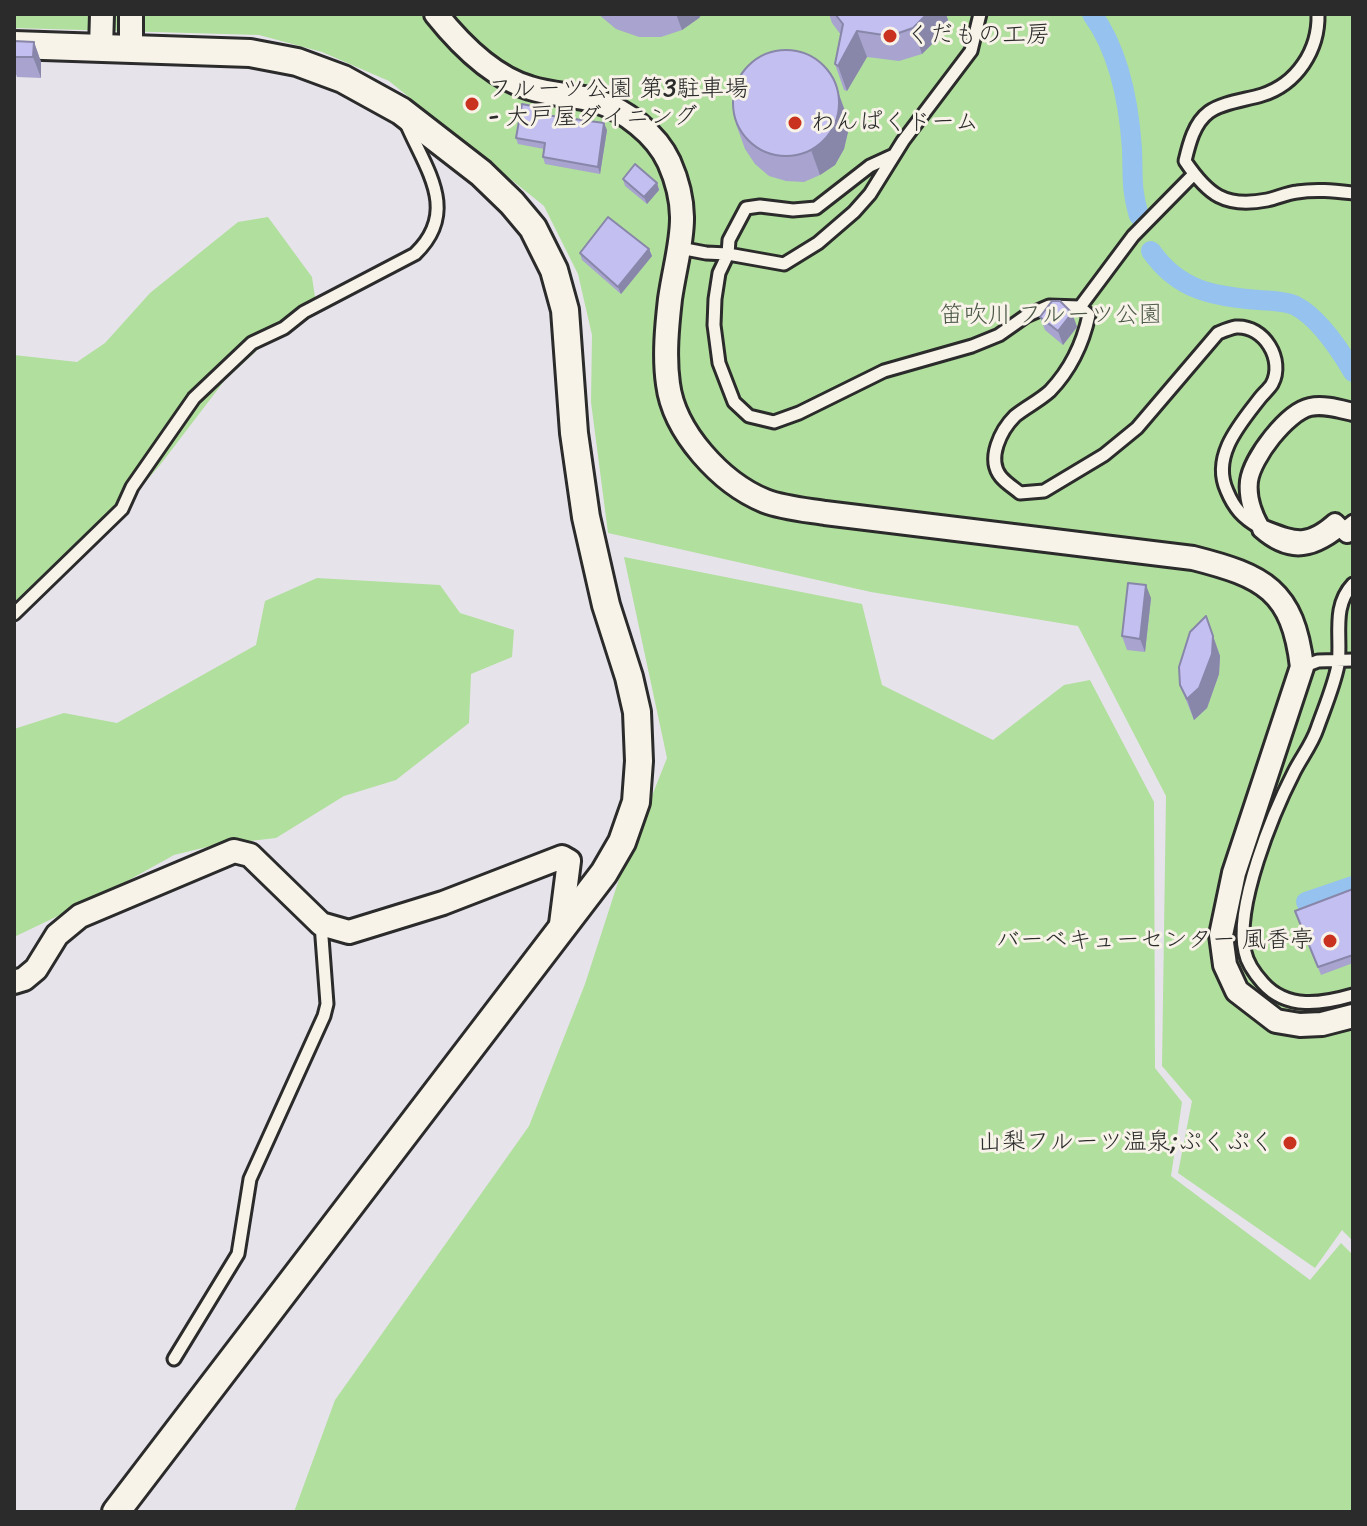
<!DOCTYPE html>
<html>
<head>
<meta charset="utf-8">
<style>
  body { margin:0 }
  #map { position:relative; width:1367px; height:1526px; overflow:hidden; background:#e7e3eb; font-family:Sriracha,sans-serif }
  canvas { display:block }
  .frame { position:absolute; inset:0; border:16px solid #2b2b2b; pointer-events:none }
</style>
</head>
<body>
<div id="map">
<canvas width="1367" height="1526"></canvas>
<div class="frame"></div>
</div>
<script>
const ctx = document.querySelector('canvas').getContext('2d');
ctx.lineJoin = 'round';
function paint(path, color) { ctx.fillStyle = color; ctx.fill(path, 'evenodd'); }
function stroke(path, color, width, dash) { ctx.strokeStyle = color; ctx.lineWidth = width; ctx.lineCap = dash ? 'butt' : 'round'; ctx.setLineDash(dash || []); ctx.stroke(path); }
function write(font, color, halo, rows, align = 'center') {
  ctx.font = font + ' Sriracha,"Klee One",sans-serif'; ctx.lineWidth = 6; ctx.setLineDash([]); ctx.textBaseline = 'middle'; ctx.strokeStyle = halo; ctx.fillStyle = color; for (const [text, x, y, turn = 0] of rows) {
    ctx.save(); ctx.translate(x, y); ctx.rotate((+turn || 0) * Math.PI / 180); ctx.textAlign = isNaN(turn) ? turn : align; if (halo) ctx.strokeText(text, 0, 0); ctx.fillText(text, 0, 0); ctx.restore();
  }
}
paint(new Path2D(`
  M14,14H1353V1241L1342,1230L1315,1268L1178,1173L1192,1101L1162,1066L1166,796L1078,626L871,592L608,533L591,402L592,335L578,274L544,206L389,81L322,52L259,35L14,28Z
  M268,217L312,277L315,297L225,380L160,465L117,515L14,610V355L77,362L105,343L150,293L238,222Z
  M624,557L862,604L882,685L993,740L1064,685L1090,680L1154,802L1155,1068L1182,1102L1171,1176L1310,1280L1341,1243L1353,1255V1512H294L335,1400L529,1126L585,984L620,876L667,758Z
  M317,578L440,585L460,613L514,630L512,657L471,674L469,723L396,780L344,796L276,838L215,845L174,855L102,895L14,937V729L64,713L117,723L256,645L265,601Z`), '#b1df9d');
stroke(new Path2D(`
  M1092,14C1119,51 1129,104 1132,149C1133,176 1131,189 1139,216
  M1151,251C1179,291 1213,296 1259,300C1270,301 1287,301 1296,306C1319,318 1340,350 1353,372
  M1306,902L1353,886`), '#95c2ef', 20);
const service = new Path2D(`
  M980,14L971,51L903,141L870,194L854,212L818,243L784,264L728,254L719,273L715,299L714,325L719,363L734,402L749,416L774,422L799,413L884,371L972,346L999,335L1026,316L1049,306L1080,307L1089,315C1083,343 1070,370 1050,391C1039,401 1026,407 1015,416C1001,430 986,459 1001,477C1006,483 1014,488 1020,493L1044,491L1104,455L1137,428L1218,333C1223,331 1230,328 1236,327C1264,325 1285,360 1272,384C1269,389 1264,393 1260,398C1240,424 1211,456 1227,491C1234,508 1243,518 1259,527
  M1318,14C1319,50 1297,84 1262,95C1246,100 1223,102 1209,112C1194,123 1189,144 1185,161C1208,195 1225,208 1267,200C1277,198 1287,193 1297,192C1316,189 1334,191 1353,193
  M680,248L706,253L728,254L729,240L746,208L760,206L793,210L816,208L870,166L894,155
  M1080,307L1133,236L1194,174
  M1259,531C1296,564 1321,546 1353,521
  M1353,584C1331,607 1342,638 1338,665C1334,686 1324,709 1317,729C1312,744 1301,758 1294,772C1273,813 1234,907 1245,952C1247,963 1255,974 1263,983C1287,1010 1322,1004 1353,995
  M14,614L122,509L132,487L194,398L252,343L284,328L304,312L415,254C460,211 426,170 406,123
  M1302,667L1318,661L1353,660
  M174,1359L238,1254L250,1179L324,1016L327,1004L321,924`);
const pedestrian = new Path2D(`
  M1353,412C1340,409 1324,404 1310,407C1287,412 1252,458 1249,481C1247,498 1253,514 1261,528C1293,540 1306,548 1335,522L1347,534L1353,530`);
const minor = new Path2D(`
  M436,14C460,44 492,77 530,88C552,95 575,95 596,101C625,110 656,134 669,162C693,216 678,245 670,299C667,326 664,356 668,384C674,432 721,483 765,501C783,508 806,510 825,513L1193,558C1264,576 1293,590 1302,667L1234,873L1221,935L1225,965L1237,991L1276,1021L1300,1025L1322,1024L1353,1016
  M101,48L102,14
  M131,48V14
  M14,982L24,979L36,969L57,935L80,916L234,851L250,855L321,924L349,932L443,903L562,857L569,861L560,932`);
const tertiary = new Path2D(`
  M14,45L250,53L297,62L343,79L401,111L481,173L512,203L533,228L554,270L565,310L574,433L586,517L606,605L629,677L637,712L639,761L636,802L622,842L604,873L116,1512`);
stroke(service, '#2b2b2b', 17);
stroke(pedestrian, '#2b2b2b', 22);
stroke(minor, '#2b2b2b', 28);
stroke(tertiary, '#2b2b2b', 32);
stroke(service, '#f7f3e8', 11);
stroke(pedestrian, '#f7f3e8', 16);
stroke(minor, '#f7f3e8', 22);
stroke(tertiary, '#f7f3e8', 26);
paint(new Path2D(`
  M598,14H702L699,18L682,30L661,37H639L616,29Z
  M829,14H946L948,20L934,42L922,54L899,61L867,57L847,91L844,90L835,64L841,35L832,23Z
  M14,41L34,42L41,62V78L17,77L14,69Z
  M837,89L846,114L848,132L844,149L835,165L820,175L804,182L786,181L769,176L755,164L745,149L736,124Z
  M549,116L607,130L600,174L545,164L543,157L544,149L518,144L516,138Z
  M623,179L657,183L659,190L647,204L625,186Z
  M649,249L652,256L621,294L582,260L580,253Z
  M1072,313L1077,327L1063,345L1045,330L1040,317Z
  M1151,598L1145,652L1127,650L1122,636Z
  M1206,616L1220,656L1219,674L1207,708L1194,720L1180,685Z
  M1353,889V963L1321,975L1295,911Z`), '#a8a4cf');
paint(new Path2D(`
  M676,14H702L699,18L682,30Z
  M927,14H946L948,20L934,42L922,54L913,28Z
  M857,31L867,57L847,91L838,66Z
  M34,42L41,62V78L33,57Z
  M837,89L846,114L848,132L844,149L835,165L820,175L811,150Z
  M604,123L607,130L600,174L598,167Z
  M657,183L659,190L647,204L644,197Z
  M649,249L652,256L621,294L618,287Z
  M1072,313L1077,327L1063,345L1058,331Z
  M1146,585L1151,598L1145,652L1140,639Z
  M1213,636L1220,656L1219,674L1207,708L1194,720L1187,699Z`), '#8886a9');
const building = new Path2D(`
  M835,14H927L913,28L890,36L857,31L838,66L835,64L843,24Z
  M14,41L34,42L33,57H14Z
  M733 103a53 53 0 1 1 106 0a53 53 0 1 1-106 0Z
  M522,104L547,109L545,115L604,123L598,167L543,157L545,143L516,138Z
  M635,164L657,183L644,197L623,179Z
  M608,217L649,249L618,287L580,253Z
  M1052,301H1060L1072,313L1058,331L1040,317Z
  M1128,583L1146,585L1140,639L1122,636Z
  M1206,616L1213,636L1212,654L1199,688L1187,699L1180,685L1179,667L1190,632Z
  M1353,889V955L1318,967L1295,911Z`);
paint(building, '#c3bff1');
stroke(building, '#8886a9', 2);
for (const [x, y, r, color] of [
  [890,36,8,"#c8321e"],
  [472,104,8,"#c8321e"],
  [795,123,8,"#c8321e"],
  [1330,941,8,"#c8321e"],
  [1290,1143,8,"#c8321e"]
]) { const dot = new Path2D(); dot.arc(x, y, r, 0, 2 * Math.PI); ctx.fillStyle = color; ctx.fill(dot); stroke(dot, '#f7f3e8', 3); }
write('24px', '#2b2b2b', '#f7f3e8', [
  ["くだもの工房",906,36],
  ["フルーツ公園 第3駐車場",488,90],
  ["- 大戸屋ダイニング",488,118],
  ["わんぱくドーム",811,123],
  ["バーベキューセンター 風香亭",1314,941,"right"],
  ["山梨フルーツ温泉;ぷくぷく",1274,1143,"right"]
], 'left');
write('24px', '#4c5848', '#f7f3e8', [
  ["笛吹川 フルーツ公園",1051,316]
]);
</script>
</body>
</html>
